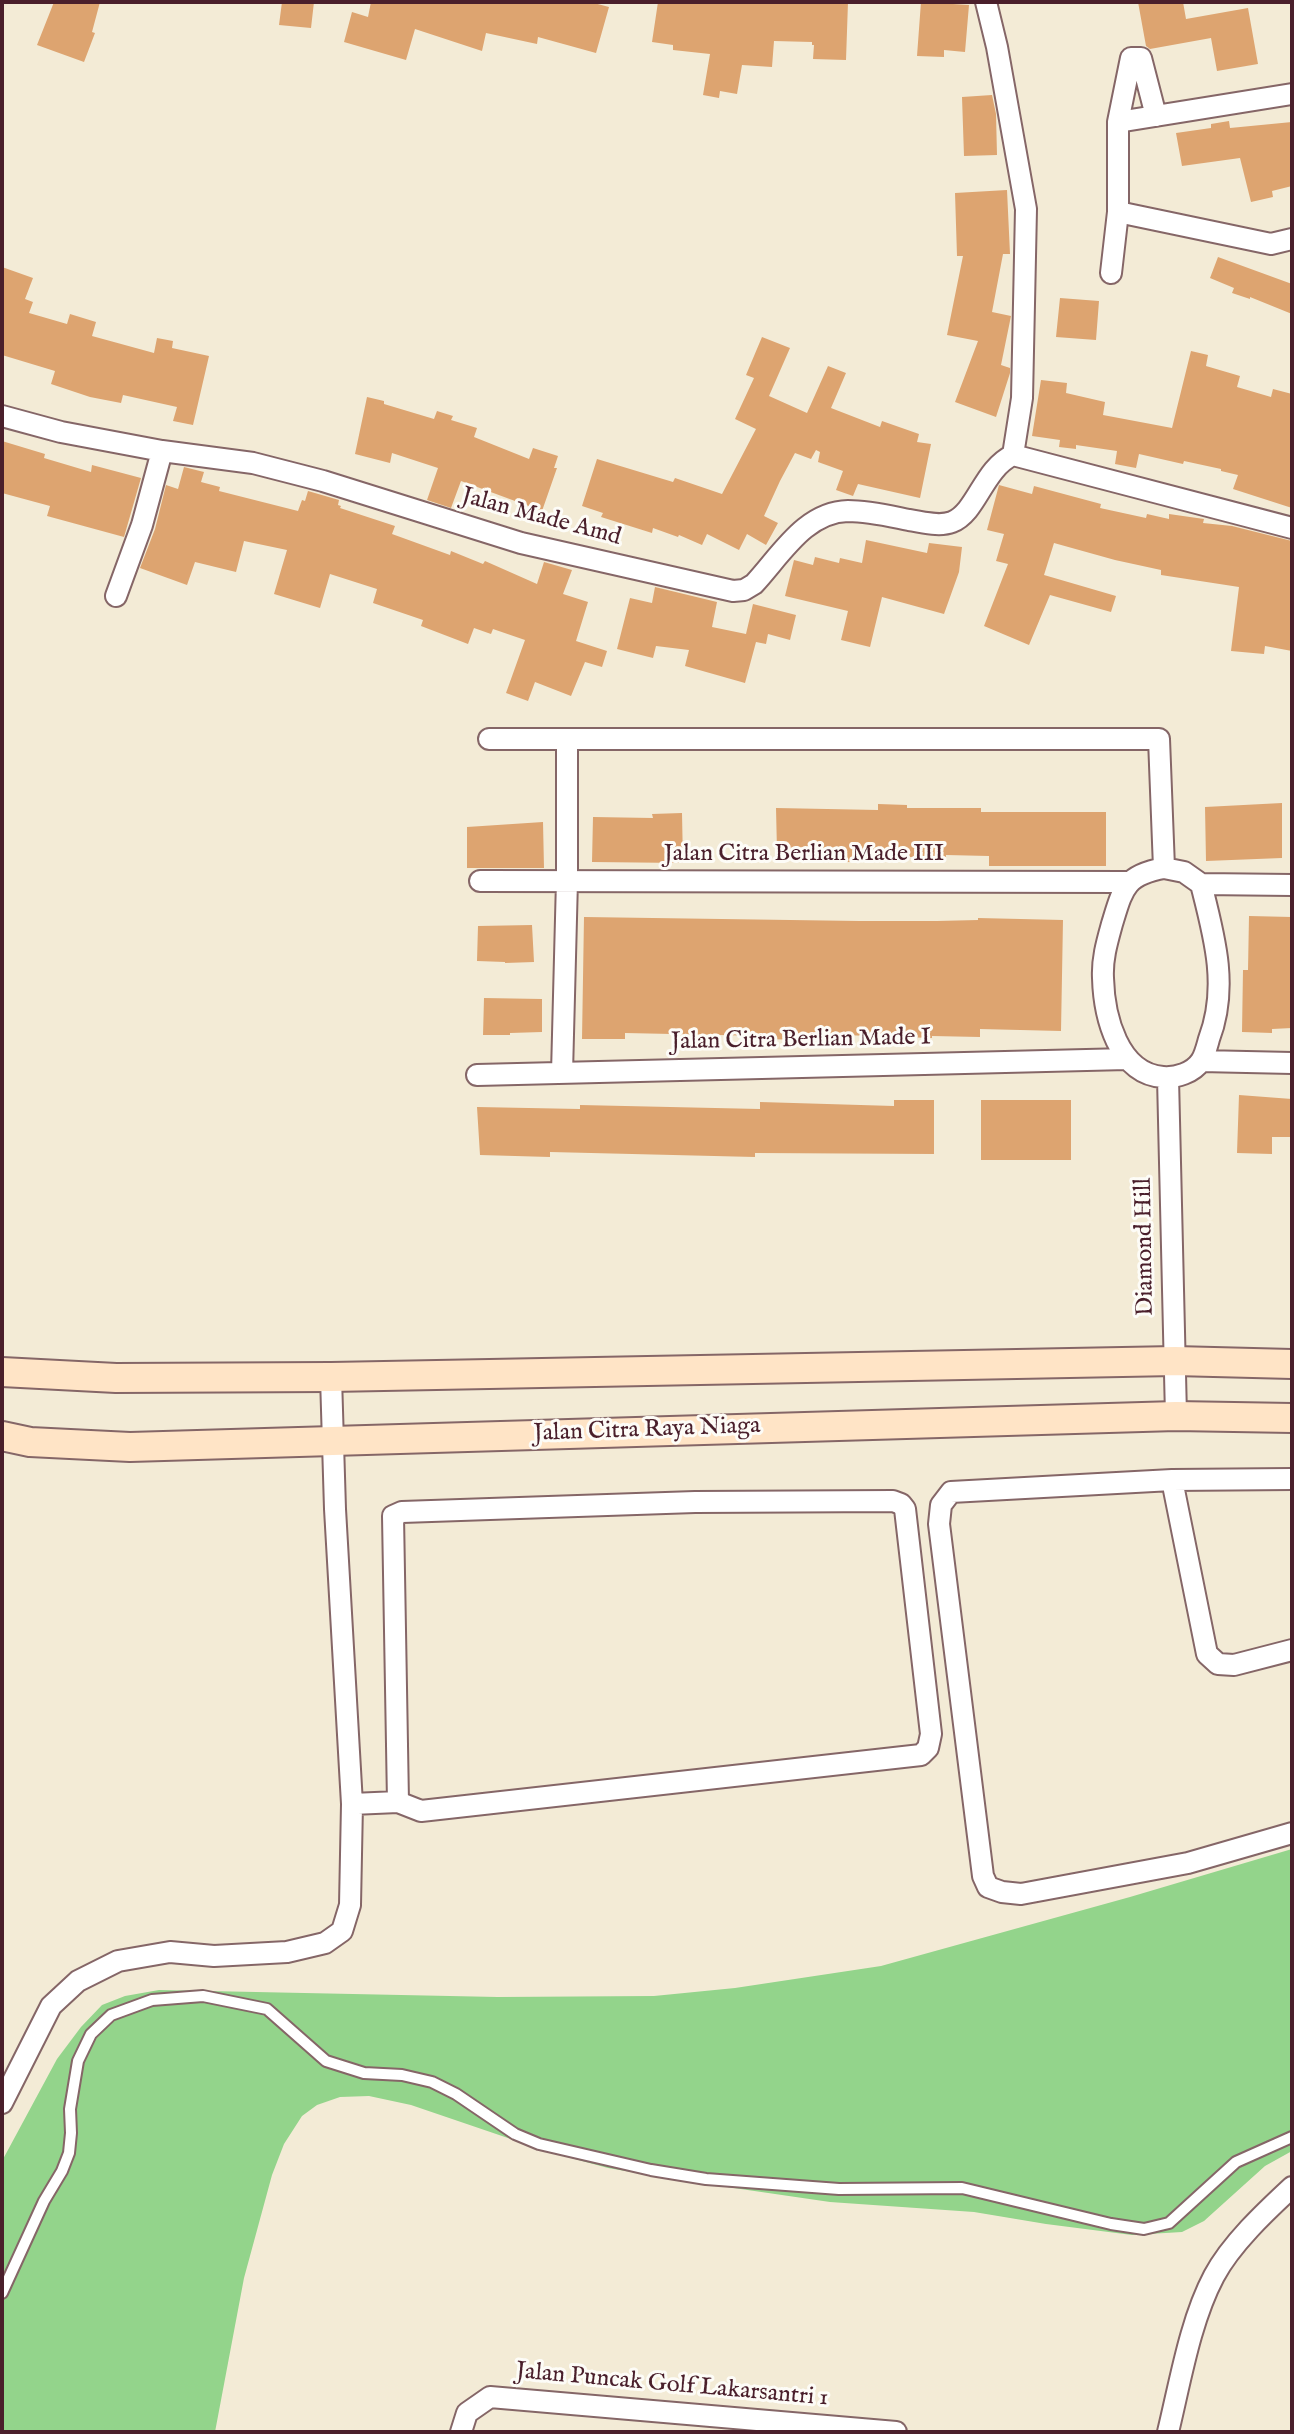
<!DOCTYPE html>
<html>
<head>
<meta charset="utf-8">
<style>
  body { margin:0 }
  #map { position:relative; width:1294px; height:2434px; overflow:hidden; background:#f3ebd6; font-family:"IM FELL English",serif }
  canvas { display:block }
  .frame { position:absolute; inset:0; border:4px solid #4a1f2b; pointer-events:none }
</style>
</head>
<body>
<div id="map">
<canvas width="1294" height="2434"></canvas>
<div class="frame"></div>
</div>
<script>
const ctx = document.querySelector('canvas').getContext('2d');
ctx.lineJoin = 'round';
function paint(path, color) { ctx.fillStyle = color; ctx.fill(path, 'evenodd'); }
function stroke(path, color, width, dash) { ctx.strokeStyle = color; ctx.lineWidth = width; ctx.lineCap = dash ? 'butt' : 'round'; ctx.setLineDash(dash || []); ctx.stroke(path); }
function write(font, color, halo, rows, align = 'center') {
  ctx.font = font + ' "IM FELL English",serif'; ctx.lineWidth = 6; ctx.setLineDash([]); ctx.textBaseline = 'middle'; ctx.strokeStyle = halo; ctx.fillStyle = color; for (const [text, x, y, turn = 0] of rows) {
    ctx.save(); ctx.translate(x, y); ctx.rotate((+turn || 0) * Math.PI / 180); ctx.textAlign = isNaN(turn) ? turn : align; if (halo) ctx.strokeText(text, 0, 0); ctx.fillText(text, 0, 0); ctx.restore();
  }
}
paint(new Path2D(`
  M1292,1849V2151L1265,2166L1204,2221L1182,2232L1132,2235L1046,2224L974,2212L830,2202L672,2179L608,2168L549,2152L411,2105L369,2096L340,2097L317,2105L302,2116L284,2144L272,2175L244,2278L215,2432H2V2161L57,2059L81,2027L102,2005L125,1996L159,1990L498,1997L654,1996L735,1988L881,1966L1130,1897Z`), '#93d48b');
paint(new Path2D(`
  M54,2H100L92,32L95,33L84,62L37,45Z
  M282,2H314L311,28L279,25Z
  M371,2H590L609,7L596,53L538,37L537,44L486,33L482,51L415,29L406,60L344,42L352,12L368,17Z
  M658,2H848L846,60L813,59L814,45H812V42L774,41L772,67L742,65L737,94L720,91L719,98L703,95L710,54L673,50V45L652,42Z
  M921,2L969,5L965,52L944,50V57L917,56Z
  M1138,2H1183L1186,19L1248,8L1258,64L1217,71L1211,38L1150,49L1146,46Z
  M992,95L996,114L997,155L964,156L962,97Z
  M1229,121L1230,128L1292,122V186L1272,191L1273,197L1251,202L1240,158L1182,166L1176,133L1211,128V124Z
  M1007,190L1010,254H1003L992,312L1011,316L1001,365L1010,368V373L996,417L955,402L978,341L947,335L963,256H957L955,193Z
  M1218,257L1292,284V314L1250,297V299L1232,293L1234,288L1210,278Z
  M2,267L33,278L25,299L33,302L29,313L67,324L70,314L96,322L92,336L154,353L157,338L173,341L172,348L209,356L193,425L173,421L177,407L123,395L121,403L90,397L51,384L55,371L2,355Z
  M1060,298L1099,301L1096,340L1056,337Z
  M762,337L790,348L769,396L807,413L828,366L846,373L831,408L880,427L882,421L919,434L917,442L931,444L920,498L858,484L853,496L836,490L843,471L818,462L820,452L816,450L811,459L795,453L780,481L764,516L778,523L766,545L747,534L739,550L707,534L702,545L679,535L678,537L653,528L652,533L601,517L603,513L582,506L597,459L673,482L675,478L722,494L756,429L735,419L754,378L746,375Z
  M1191,351L1208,355L1206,366L1240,376L1237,387L1271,397L1273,389L1292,394V508L1233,489L1238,475L1221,471V469L1184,461L1183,464L1139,454L1136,468L1115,464L1117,451L1076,445V449L1059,447L1060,440L1032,436L1041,380L1067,383L1066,393L1105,402L1103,415L1172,428Z
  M367,397L384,401V404L434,419L437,411L453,416L451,420L477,428L474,437L529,459L533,448L558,456L554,468H557L542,511L461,481L451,508L427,500L438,468L392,453L390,463L355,454Z
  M2,441L45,454L44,458L91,472L92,465L141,478L124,537L47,516L50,506L2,493Z
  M184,467L204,472L201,482L220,487L219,491L298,511L302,500L305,501L308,491L339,500L338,505L341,506L340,508L395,526L392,534L450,555L451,551L483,564L485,561L537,584L544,562L572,570L563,594L588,602L576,641L607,651L602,667L585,662L571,696L535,682L528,701L506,693L525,640L493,629L491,634L474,628L468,644L421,626L423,620L373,603L377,589L330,574L320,608L274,594L287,550L244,541L236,572L195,562L187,585L140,568L155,529L166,485L178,489Z
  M999,485L1032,494L1034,486L1101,504L1100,508L1146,518L1147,514L1169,519V514L1204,519L1203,523L1232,526L1292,541V651L1265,646L1264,654L1231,651L1239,587L1161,575V570L1115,560L1054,543L1044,575L1116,596L1111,612L1050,595L1029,645L984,626L1008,564L996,561L1004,534L987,530Z
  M866,540L927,553L929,543L962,547L959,572L944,614L882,597L870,647L841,640L848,611L785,596L794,560L813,565L815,557L839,563L840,558L862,563Z
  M655,587L717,602L712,627L746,634L753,604L796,615L790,640L768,634L766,644L756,642L745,683L685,666L689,650L656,646L653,658L617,649L630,598L652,603Z
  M1282,803V858L1206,861L1205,807Z
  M878,804L907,805V808H981V812H1106V866H989V856L946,855V857H875V862H837V854H808V850L777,851L776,808L878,810Z
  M682,813L683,863L592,862L593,817L653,818L652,814Z
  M543,822L544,868H467V827Z
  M1249,916L1292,917V1028L1272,1029V1033L1242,1032L1243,970H1248Z
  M584,917L859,921H937L978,920V918L1063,920L1061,1031L980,1029V1037L932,1036V1038L842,1035V1038L801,1040L766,1039V1036L625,1033V1039H582Z
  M532,925L534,962L505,963V962L477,961L478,926Z
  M484,998L542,999V1032L510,1033V1035H483Z
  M1239,1095L1292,1099V1137H1272V1154L1237,1153Z
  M894,1100H934V1154L755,1153V1157L550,1152V1157L480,1155L477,1107L580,1109V1105L760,1109V1102L894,1106Z
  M981,1100H1071V1160H981Z`), '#dda470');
const lane = new Path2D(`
  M2,2293L44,2201L62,2171L69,2153L71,2133L70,2109L78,2061L91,2034L111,2015L152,2000L203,1996L267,2009L326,2061L364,2073L402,2075L432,2082L456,2094L515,2134L539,2144L651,2170L706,2179L839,2189L962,2188L1111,2224L1144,2229L1169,2223L1236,2162L1292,2137`);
const street = new Path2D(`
  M986,2L997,47L1026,209L1022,398L1013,455
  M1118,122L1292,94
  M1118,212L1271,244L1292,239
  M1111,273L1118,212V122L1131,58H1141L1156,116
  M2,416L61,432L162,451L253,463L323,481L521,543L733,591L744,590L754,584C781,555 805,512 848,511C869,511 889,516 909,520C923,522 939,527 952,522C977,512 983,469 1013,455
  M1013,455L1292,528
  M116,596L142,525L162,451
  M489,739H1159L1164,868
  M1164,868L1184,872L1201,884C1214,935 1229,987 1209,1039C1207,1046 1205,1055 1201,1061C1193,1073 1176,1078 1163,1077C1118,1074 1104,1016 1103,978C1102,959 1107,942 1112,924C1123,888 1125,875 1164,868Z
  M480,881L1128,882
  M1201,884L1292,885
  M1201,1061L1292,1063
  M562,1073L567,880V739
  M477,1075L1127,1059
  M1168,1078L1176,1416
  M1292,1479L1172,1480L951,1492L941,1505L939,1524L983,1876L988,1887L1002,1892L1021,1894L1188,1863L1292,1833
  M1172,1480L1207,1654L1218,1664L1234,1665L1292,1650
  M352,1804L398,1802L421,1811L921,1755L928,1748L931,1734L905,1509L901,1504L893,1501L695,1502L402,1512L393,1516L398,1802
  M2,2103L51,2006L78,1981L118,1961L170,1952L214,1956L287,1952L325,1943L342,1931L350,1905L352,1804L335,1509L331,1377
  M461,2432L467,2413L490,2397L896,2432
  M1168,2432C1180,2383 1190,2321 1214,2276C1231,2244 1265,2212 1292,2187`);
const secondary = new Path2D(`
  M2,1372L116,1378L331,1377L1175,1361L1292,1364
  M2,1436L30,1442L130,1447L1176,1416L1292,1418`);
stroke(lane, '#856667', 14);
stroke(street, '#856667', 24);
stroke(secondary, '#856667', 32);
stroke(lane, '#fff', 10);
stroke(street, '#fff', 20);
stroke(secondary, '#ffe4c6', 28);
write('24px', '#4a1f2b', '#fdfcf7', [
  ["Jalan Made Amd",541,518,15],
  ["Jalan Citra Berlian Made III",804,855],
  ["Jalan Citra Berlian Made I",801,1041,-1],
  ["Diamond Hill",1146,1247,-91],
  ["Jalan Citra Raya Niaga",647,1431,-2],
  ["Jalan Puncak Golf Lakarsantri 1",672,2386,5]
]);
</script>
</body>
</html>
